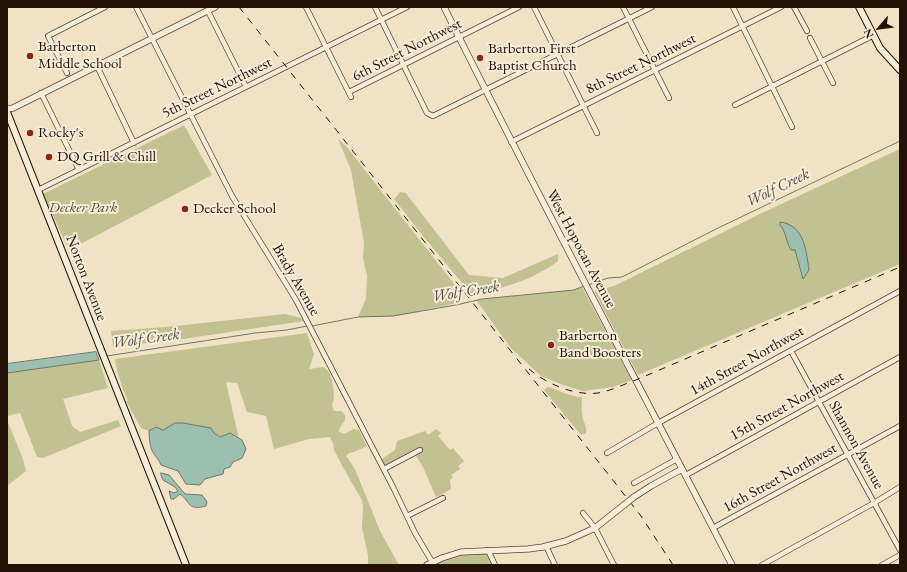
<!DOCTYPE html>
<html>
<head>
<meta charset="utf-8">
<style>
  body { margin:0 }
  #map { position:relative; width:907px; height:572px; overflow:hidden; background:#f1e2c6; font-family:"EB Garamond",serif }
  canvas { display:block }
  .frame { position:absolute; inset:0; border:8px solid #241105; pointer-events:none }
  .north { position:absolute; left:859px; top:8px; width:40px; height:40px; -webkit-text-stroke:3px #f6ecda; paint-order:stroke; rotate:242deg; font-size:11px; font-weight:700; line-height:16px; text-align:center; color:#241105 }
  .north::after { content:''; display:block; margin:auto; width:14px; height:18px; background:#241105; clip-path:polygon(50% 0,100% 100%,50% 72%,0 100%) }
</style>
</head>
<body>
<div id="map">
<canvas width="907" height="572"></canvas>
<div class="frame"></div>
<div class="north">N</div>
</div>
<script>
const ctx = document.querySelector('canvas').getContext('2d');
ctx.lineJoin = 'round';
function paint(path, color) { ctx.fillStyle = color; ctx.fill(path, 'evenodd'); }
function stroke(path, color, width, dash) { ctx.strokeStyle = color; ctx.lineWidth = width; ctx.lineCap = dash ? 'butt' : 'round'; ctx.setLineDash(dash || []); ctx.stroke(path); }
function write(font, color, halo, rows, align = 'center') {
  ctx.font = font + ' "EB Garamond",serif'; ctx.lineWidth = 4; ctx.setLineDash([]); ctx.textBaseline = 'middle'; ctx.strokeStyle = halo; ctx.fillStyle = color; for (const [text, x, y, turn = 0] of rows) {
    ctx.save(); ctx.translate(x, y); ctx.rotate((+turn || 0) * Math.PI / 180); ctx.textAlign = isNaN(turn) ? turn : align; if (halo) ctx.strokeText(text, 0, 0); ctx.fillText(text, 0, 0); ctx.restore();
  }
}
paint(new Path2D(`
  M184,125L212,175L69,250L43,194Z
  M338,139L346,146L462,294L453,304L407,314L393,316L358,317L366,299L367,276L363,258L364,243L351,170Z
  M900,149V264L638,375L594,291L614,286L764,212Z
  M400,192L406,193L408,196L469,275L503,278L558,254V261C533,280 503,288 472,295L423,236L394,199Z
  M582,287L632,380L613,387L583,391L566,386L541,376L511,348L476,300L574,290Z
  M285,314L301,318L304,321L183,339L113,347L111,331L166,327Z
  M307,333L314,354L309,369L323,367C323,367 328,370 328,371C333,378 336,398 332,405L334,411H341L345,415V420L338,431L344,434L354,429L359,430L367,446L354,452L349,453L346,456L355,469L380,531L399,565H368V555L362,528L363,508L362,500L344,469L334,450L333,443L330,437L309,439L274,449L266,416L247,412L237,383L226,382L239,439L230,433L220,437L214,433L211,428L175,423L163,430L156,427L149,431L141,428L126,401H128C122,387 117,374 115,359Z
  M99,360L108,388L63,399L72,426L80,432L118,420L121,426L43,458L37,457L20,413L7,416V373Z
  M548,387C560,390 569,397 582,397C582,403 581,408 582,413C582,421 587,424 586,433L581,435L544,390Z
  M7,420L23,459L26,471L7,486Z
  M436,429L441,433L438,436L450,450L453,448L464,461L458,466L460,469L451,475L453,477L450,480L451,489L443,494L436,497L423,467L414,453L384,469L379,461L395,450L397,441L425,431L428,435Z
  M487,551L493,565H436L434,563L453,555Z`), '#c1c191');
const water = new Path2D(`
  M781,222C805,226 806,251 809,270L803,279L795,250H791C786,242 786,231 780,225Z
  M96,352L99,360L7,373V364Z
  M175,423H183L211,428L214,433L220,437L230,433L242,440L246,449L242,458L233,462L230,467L224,469L223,474L205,479L200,485L186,484L178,471L161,465C159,460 157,458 154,454C150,449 149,438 149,431L156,427L163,430Z
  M161,473L169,475L185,494L202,495L207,502L206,506C187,511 191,502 180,494L174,499H171L169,491L174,493L178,491L175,487L163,480L161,475Z`);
paint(water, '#9cbfaf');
stroke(water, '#6c796b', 1);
stroke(new Path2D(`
  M588,285L608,278L622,277L716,229L900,141
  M312,326L358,317L393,316L456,305L482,299L574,290L584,286
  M107,356L255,333L287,330L307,326`), '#6c796b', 1);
const minor = new Path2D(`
  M136,7L232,196L296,300L394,489L415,533L434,565
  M306,7L351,97
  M375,7L427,113L433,116L652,7
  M534,7L597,133
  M623,7L669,98
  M733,7L792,127
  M794,7L807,31
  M208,11L246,87
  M810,38L833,83
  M97,66L134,143
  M67,73L48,36L105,7
  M349,92L519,7
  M41,93L79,170
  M735,105L874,35
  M511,142L781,7
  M38,190L407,7
  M791,351L900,550
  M607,453L658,423L900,291
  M384,469L420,450
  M686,475L900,357
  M634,483L677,459
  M583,513L595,528L614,565
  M407,516L443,498
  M713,528L900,426
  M546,546L555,565
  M488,550L495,565
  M762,565L874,503L900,487
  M882,565L900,555`);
const tertiary = new Path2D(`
  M444,7C537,195 636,379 732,565
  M7,109L13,108L215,7
  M634,497L651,486L682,469
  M427,565L442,558L461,552L528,549L543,547L566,541L595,528L624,505`);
const secondary = new Path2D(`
  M859,7L880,48L900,70
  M7,112L186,565`);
stroke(minor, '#574535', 6);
stroke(tertiary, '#574535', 7);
stroke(secondary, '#241105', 8);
stroke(minor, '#f6ecda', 4.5);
stroke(tertiary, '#f6ecda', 5.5);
stroke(secondary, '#f6ecda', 6);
stroke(new Path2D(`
  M239,7L612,479L641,516L673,565
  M529,369C547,384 574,396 598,393C611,391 624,384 636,380L900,267`), '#241105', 1, [7, 7]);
const tertiaryBridge = new Path2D(`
  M624,505L634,497`);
stroke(tertiaryBridge, '#574535', 7, []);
stroke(tertiaryBridge, '#f6ecda', 5.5);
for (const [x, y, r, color] of [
  [30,56,4,"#8f2418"],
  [480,58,4,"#8f2418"],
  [30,133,4,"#8f2418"],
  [49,157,4,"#8f2418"],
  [185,209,4,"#8f2418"],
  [551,345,4,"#8f2418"]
]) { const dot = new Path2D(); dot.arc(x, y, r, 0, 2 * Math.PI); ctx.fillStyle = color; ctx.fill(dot); stroke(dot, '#f6ecda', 1.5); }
write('15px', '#241105', '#f6ecda', [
  ["Barberton",38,47],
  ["Middle School",38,64],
  ["Barberton First",488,49],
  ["Baptist Church",488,66],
  ["Rocky's",38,133],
  ["DQ Grill & Chill",57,157],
  ["Decker School",193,209],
  ["Barberton",559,336],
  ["Band Boosters",559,353]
], 'left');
write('15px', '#241105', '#f6ecda', [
  ["6th Street Northwest",407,50,-27],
  ["8th Street Northwest",641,64,-26],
  ["5th Street Northwest",217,88,-26],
  ["West Hopocan Avenue",581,249,62],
  ["Norton Avenue",86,278,69],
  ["Brady Avenue",296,280,60],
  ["14th Street Northwest",747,361,-29],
  ["15th Street Northwest",787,406,-29],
  ["Shannon Avenue",856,445,61],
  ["16th Street Northwest",780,478,-29]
]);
write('italic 15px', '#5b4f36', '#f6ecda', [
  ["Decker Park",83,208]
]);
write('italic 16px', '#4e4e40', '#f6ecda', [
  ["Wolf Creek",778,188,-26],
  ["Wolf Creek",466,292,-9],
  ["Wolf Creek",146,339,-8]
]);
</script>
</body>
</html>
